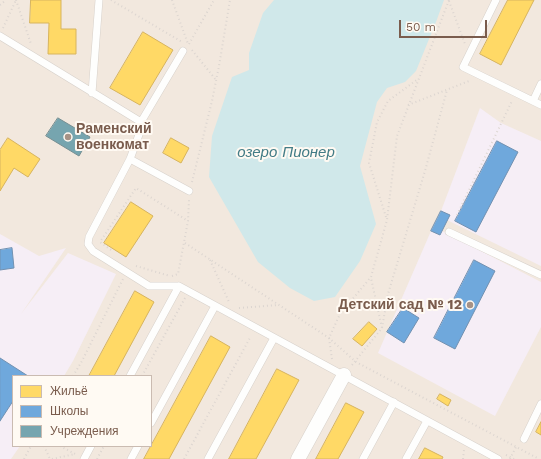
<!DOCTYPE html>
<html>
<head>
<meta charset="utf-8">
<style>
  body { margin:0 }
  #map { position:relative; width:541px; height:459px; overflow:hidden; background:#f9f5f0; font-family:"Work Sans",sans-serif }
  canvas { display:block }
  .legend { position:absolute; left:12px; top:375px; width:140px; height:72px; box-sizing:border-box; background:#fffaf3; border:1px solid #cabbb1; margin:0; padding:5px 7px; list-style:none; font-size:12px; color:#7a5c4d }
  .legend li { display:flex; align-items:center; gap:8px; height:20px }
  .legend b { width:20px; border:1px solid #cabbb1 }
  .scale { position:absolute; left:399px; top:20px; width:88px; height:18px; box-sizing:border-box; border:2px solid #7a5c4d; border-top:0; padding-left:5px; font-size:12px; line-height:14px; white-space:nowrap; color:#7a5c4d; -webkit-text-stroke:3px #fffaf3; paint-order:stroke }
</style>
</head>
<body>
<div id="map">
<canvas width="541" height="459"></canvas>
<ul class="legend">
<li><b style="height:11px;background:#ffd966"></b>Жильё</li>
<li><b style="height:11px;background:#6fa8dc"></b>Школы</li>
<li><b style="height:11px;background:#76a5af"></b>Учреждения</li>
</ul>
<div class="scale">50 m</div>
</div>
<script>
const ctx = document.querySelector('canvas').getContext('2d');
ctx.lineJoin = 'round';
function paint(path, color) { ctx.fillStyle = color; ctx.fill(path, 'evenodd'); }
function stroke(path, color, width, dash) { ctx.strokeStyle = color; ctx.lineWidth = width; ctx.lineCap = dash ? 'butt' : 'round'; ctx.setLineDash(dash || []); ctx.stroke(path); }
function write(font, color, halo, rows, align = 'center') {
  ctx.font = font + ' "Work Sans",sans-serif'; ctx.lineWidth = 4; ctx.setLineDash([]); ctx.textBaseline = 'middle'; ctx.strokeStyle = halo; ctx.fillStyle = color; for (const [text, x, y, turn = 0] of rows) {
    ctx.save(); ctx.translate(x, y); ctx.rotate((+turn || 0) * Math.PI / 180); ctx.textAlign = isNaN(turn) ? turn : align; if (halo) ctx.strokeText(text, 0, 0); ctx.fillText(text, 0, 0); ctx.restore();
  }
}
paint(new Path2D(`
  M0,0H541V459H0ZM13,376H151V446H13Z`), '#f2e8de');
paint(new Path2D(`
  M480,108L501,123L541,141V266L447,220L450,215L441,211Z
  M431,231L440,235L442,231L541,282V327L495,416L378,353Z
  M0,234L39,256L66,248L21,314L68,253L116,274L73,361L64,376H13V446H20L11,459H0Z`), '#f6eef6');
paint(new Path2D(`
  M274,0H444L436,22L416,71L405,82L387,88L377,102L360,166L376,224L360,261L335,297L314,301L290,288L258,262L209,177L212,136L232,77L249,70V53L263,13Z`), '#d0e8ea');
const homes = new Path2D(`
  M31,0H61V29H76V54H48L49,23H30Z
  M508,0H534L501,65L480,54Z
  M143,32L173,50L140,105L110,88Z
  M8,138L40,159L28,177L14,168L0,191V150Z
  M171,138L189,148L181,163L163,153Z
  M131,202L153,216L126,257L104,243Z
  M135,291L154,302L114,376H89Z
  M369,322L377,329L362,346L353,339Z
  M211,336L230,347L169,459H144Z
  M277,369L299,380L256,459H229Z
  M440,394L451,400L448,406L437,399Z
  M346,403L364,412L338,459H316Z
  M541,422V435L536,432Z
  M425,448L443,457L442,459H419Z`);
paint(homes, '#ffd966');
stroke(homes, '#d7b45e', 1);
const schools = new Path2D(`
  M497,141L518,152L476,232L455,221Z
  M441,211L450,215L440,235L431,231Z
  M12,248L14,268L0,270V250Z
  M474,260L495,271L455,349L434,338Z
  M403,308L419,318L404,343L387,332Z
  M0,358L28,376H13V401L0,421Z`);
paint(schools, '#6fa8dc');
stroke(schools, '#7291b1', 1);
const public = new Path2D(`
  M58,118L90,137L79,156L46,136Z`);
paint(public, '#76a5af');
stroke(public, '#778f92', 1);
const service = new Path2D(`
  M496,0L463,67L541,105
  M0,36L141,122L140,132L130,159L89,237L88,244L93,251L149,286H179L498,459
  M92,93L99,0
  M533,101L541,84
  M141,122L183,51
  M130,159L189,191
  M449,232L541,275
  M130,376L179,286
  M151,423L215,306
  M524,439L541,404
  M84,459L91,446
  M131,459L138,446
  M208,459L274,338
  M363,459L394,402
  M406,459L427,421`);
const minor = new Path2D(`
  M298,459L344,375`);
stroke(service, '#d7d1cb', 8);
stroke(minor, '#d7d1cb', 15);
stroke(new Path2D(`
  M16,0L31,44
  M111,0L182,42
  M172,0L188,44
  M449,1L465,44
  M0,5L6,0
  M3,28L16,0
  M189,44L214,0
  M192,50L216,80
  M408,105L469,81
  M192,182L212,101L219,66L230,0
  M457,215L512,101
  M386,217L369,163L377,122L388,101L418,79
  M185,243L329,338L356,362L539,459
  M111,250L100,242L136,188L188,221
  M210,260L229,302
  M136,266L170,276
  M172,276L178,274L188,221L189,200
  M239,308L278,305
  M382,328L388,294L425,171L447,90
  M332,359L329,338L340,314L371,277L387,220L397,136L449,0
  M352,365L382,328L371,278
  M73,376L82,361L123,279
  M142,376L185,298
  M44,446L50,459
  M60,446L77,455
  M506,455L514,459
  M24,459L31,446
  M52,459L75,454
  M97,459L104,446
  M184,459L251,336
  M463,459L464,450
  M510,459L516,447`), '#dcd5d0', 2, [1, 3]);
stroke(service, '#fefefd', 7);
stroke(minor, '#fefefd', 14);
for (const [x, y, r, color] of [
  [68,137,4,"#a69286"],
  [470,305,4,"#a69286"]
]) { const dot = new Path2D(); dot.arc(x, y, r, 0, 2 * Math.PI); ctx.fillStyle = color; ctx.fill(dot); stroke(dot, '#fffaf3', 1.5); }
write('bold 14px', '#7a5c4d', '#fffaf3', [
  ["Раменский",76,129],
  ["военкомат",76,145],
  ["Детский сад № 12",462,305,"right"]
], 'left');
write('italic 15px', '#437c86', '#fffaf3', [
  ["озеро Пионер",286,153]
]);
</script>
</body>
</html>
